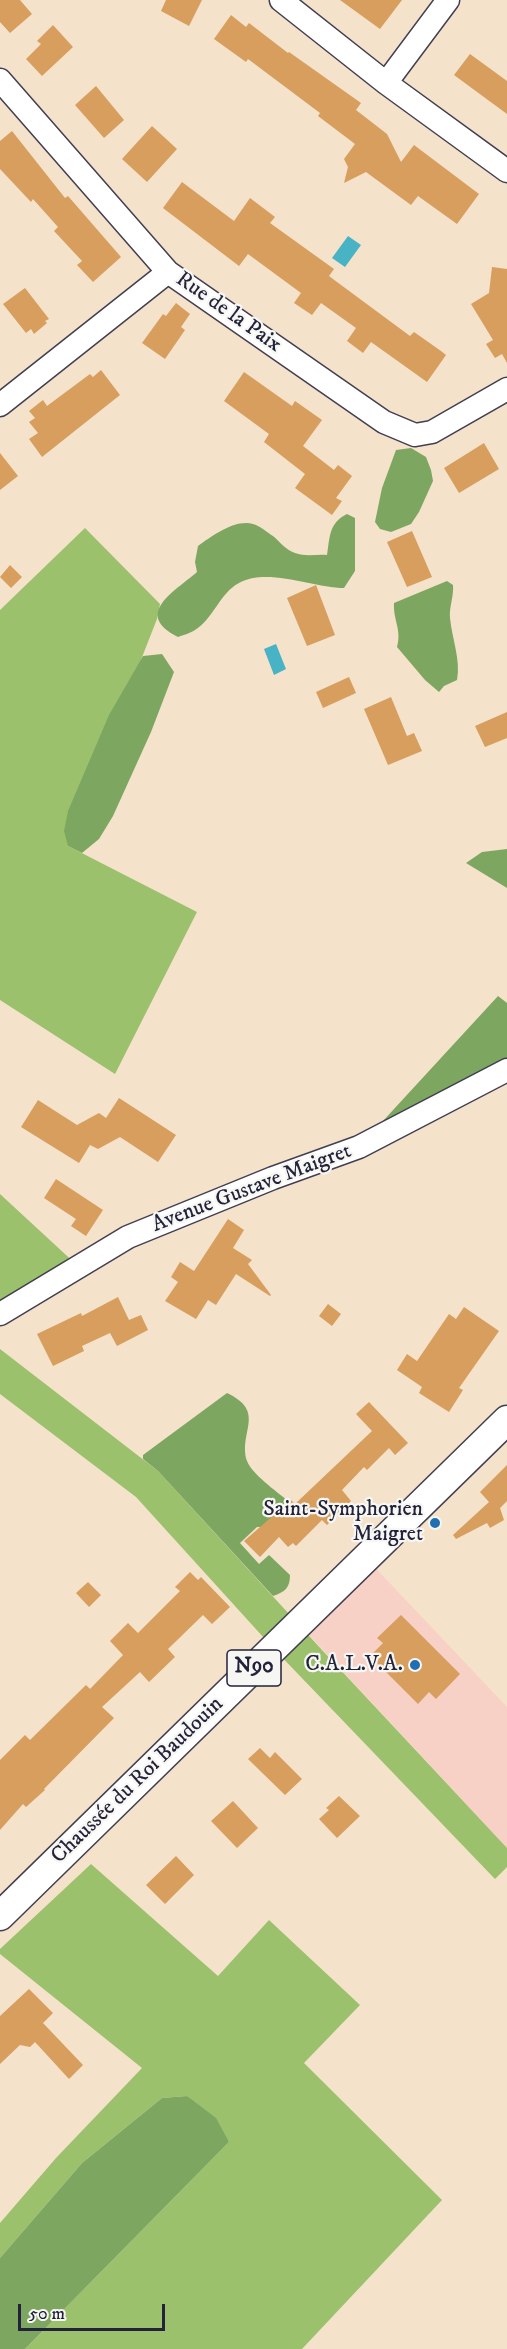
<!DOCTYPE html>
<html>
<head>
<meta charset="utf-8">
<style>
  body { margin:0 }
  #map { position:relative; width:507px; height:2349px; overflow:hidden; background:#f4e2cb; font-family:"IM FELL DW Pica",serif }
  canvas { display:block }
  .scale { position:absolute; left:18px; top:2304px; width:147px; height:27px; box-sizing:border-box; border:3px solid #22223b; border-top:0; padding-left:8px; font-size:18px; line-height:21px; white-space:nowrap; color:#22223b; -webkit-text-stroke:4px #f6f6f2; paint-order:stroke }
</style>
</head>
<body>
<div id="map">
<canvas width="507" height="2349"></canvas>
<div class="scale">50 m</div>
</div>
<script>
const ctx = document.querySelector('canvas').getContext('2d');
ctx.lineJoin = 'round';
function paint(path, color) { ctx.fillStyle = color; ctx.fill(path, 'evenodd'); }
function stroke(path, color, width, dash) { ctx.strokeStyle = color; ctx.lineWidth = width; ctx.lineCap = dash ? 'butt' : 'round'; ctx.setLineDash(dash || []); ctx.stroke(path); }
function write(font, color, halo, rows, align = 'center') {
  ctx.font = font + ' "IM FELL DW Pica",serif'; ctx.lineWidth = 4.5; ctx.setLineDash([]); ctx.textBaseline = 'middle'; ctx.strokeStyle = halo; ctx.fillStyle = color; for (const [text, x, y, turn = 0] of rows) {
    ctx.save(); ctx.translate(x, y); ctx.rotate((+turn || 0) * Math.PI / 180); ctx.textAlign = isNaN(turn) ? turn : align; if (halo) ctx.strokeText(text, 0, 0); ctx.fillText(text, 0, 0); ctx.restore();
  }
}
paint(new Path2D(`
  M366,1558L507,1707V1848L299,1624Z`), '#f7d1c6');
paint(new Path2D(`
  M85,528L160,604L157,619L68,846L197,912L115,1074L0,1000V610Z
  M0,1194L79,1267L0,1314Z
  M0,1349L158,1471L322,1650L507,1848V1867L495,1879L274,1649L136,1497L0,1394Z
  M91,1864L218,1976L269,1920L360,2005L304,2063L442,2200L302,2349H25L229,2142L187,2096L162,2098L82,2163L0,2258V2223L56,2158L142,2068L0,1954V1949Z`), '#9cc16c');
paint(new Path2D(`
  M411,448L426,457L431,470L433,481L419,512L411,524L391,532L380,529L375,522L382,488L396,450Z
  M347,514L355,518V571L344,588C314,588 267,567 239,583C220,593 213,619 195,630C191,633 183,635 178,637C133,614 174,592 197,572L195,562L198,546C212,536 235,519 253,524C259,525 268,533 273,536C281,543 285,549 295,553C306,557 316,554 327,555C330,536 329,523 347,514Z
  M447,581L453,585C454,596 449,607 450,618C452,639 461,660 457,680L444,686L439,692L425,680L397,647C402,630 393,620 394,603Z
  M162,654L174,672L151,732L113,816L99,839L82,853L68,846L64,831L68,811L109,715L143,656Z
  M507,849V888L466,863L482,852Z
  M498,996L507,1003V1070L359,1147Z
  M227,1393C267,1412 238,1432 247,1461C252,1474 276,1491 287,1500L266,1527H257L240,1543L259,1564L269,1555L290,1575C290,1588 285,1592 273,1596L158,1471L143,1459V1455Z
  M187,2096L216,2118L229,2142L25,2349H0V2258L82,2163L162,2098Z`), '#7da760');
paint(new Path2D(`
  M348,236L361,245L345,267L332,258Z
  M276,644L286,669L274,675L264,649Z`), '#47b3c4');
paint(new Path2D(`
  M0,0H20L32,14L10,33L0,22Z
  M166,0H202L189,26L161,11Z
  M340,0H402L380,29Z
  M231,15L246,27L249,23L288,53L289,52L361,103L356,110L387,134L401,162L414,145L479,194L457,224L418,196L411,205L366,172L344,183L348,167L344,159L355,144L318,116L320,113L248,59L246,62L214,39Z
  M53,25L73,47L42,76L26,59L41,44L37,41Z
  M470,54L507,81V114L454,75Z
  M96,86L124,120L104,138L75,105Z
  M152,126L177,149L147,182L122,159Z
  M12,131L65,198L68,196L121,257L93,282L77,265L82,261L54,231L58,227L33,199L31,202L0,169V141Z
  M182,182L234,221L250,198L275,217L270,223L334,269L329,276L337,282L410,336L414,332L441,351L446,355L427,382L371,342L363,353L347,341L356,328L321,303L312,315L294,303L301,293L248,254L239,266L163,208Z
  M492,267L507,269V363L502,354L495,358L486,344L493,340L471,304L489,293Z
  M25,288L49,319L45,321L47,323L34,334L31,329L26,333L3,304Z
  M176,303L190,314L181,327L185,330L165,359L142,343L163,314L166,316Z
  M101,370L120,395L42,457L29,439L38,433L29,422L35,418L29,411L43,400L47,406L90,374L93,377Z
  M244,372L292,406L295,401L322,420L303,446L334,470L338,465L352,476L336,498L342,501L332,515L295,488L305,474L264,442L269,434L224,401Z
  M484,443L499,469L459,493L444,468Z
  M0,453L18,476L0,490Z
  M412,531L432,577L407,587L387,542Z
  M10,565L22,577L11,588L0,577Z
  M316,585L335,635L307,646L287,598Z
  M349,677L356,693L323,708L316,692Z
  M391,697L407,736L414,733L422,751L388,765L364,709Z
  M507,712V738L485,747L475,726Z
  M119,1098L176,1135L158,1162L120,1137L98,1149L90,1145L79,1163L21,1127L38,1100L77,1125L99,1113L106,1118Z
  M56,1179L103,1210L86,1236L71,1226L76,1219L44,1198Z
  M228,1219L244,1230L233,1248L252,1260L248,1264L271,1295L270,1296L236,1274L216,1305L208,1300L196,1319L165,1301L178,1282L171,1277L180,1262L194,1271Z
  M118,1297L129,1320L141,1315L148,1330L117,1346L110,1333L82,1346L84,1351L53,1366L37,1334L81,1313L82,1316Z
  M328,1304L341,1314L332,1326L319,1316Z
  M464,1307L499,1331L459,1388L463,1390L449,1412L419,1393L422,1387L397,1370L407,1354L417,1361L449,1314L456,1319Z
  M369,1402L408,1443L395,1455L389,1448L367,1470L364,1467L342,1490L351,1501L327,1525L322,1520L296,1546L293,1543L288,1547L279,1537L260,1557L244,1541L291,1500L295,1504L372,1431L356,1414Z
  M507,1465V1501L500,1508L504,1520L490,1528L487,1523L456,1539L453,1535L489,1502L480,1492Z
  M190,1572L198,1580L201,1577L230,1607L212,1624L203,1615L168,1649L175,1657L149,1682L140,1672L102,1707L114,1718L44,1789L45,1790L26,1807L23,1804L0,1830V1760L25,1735L30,1740L86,1685L90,1689L123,1655L110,1641L128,1623L138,1633L180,1591L175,1587Z
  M88,1582L101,1595L89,1607L76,1593Z
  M401,1615L460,1674L436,1699L429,1692L418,1704L370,1656L383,1643L377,1638Z
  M260,1748L270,1758L275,1752L302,1779L285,1795L248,1759Z
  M339,1796L360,1816L337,1838L319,1819L329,1810L326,1808Z
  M233,1801L258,1828L237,1848L211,1821Z
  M176,1856L194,1875L165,1904L146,1885Z
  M29,1989L53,2013L43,2023L83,2065L69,2079L35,2042L30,2047L20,2045L0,2064V2016Z`), '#d79e5e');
const minor = new Path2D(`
  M281,0L386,83L507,171
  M0,80L168,272L384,422L415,435L432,432L507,389
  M386,83L448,0
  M0,405L168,272
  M0,1314L128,1237L273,1178L359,1147L507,1070`);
const major = new Path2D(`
  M0,1916L507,1420`);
stroke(minor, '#423f51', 25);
stroke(major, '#423f51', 31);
stroke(minor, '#fff', 22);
stroke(major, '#fff', 28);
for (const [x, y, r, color] of [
  [435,1523,6,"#1f6fb2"],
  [415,1665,6,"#1f6fb2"]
]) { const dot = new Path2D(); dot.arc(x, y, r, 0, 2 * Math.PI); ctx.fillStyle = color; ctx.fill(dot); stroke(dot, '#f6f6f2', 2); }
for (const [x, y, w] of [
  [254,1668,54]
]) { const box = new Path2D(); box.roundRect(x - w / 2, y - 18, w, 36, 4.5); ctx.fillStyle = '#f6f6f2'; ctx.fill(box); stroke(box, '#22223b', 1.5); }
write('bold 21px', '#22223b', null, [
  ["N90",254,1668]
]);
write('22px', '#22223b', '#f6f6f2', [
  ["Rue de la Paix",228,313,35],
  ["Avenue Gustave Maigret",252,1189,-21],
  ["Chaussée du Roi Baudouin",138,1781,-44]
]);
write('22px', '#22223b', '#f6f6f2', [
  ["Saint-Symphorien",423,1510],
  ["Maigret",423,1535],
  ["C.A.L.V.A.",403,1665]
], 'right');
</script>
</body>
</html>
